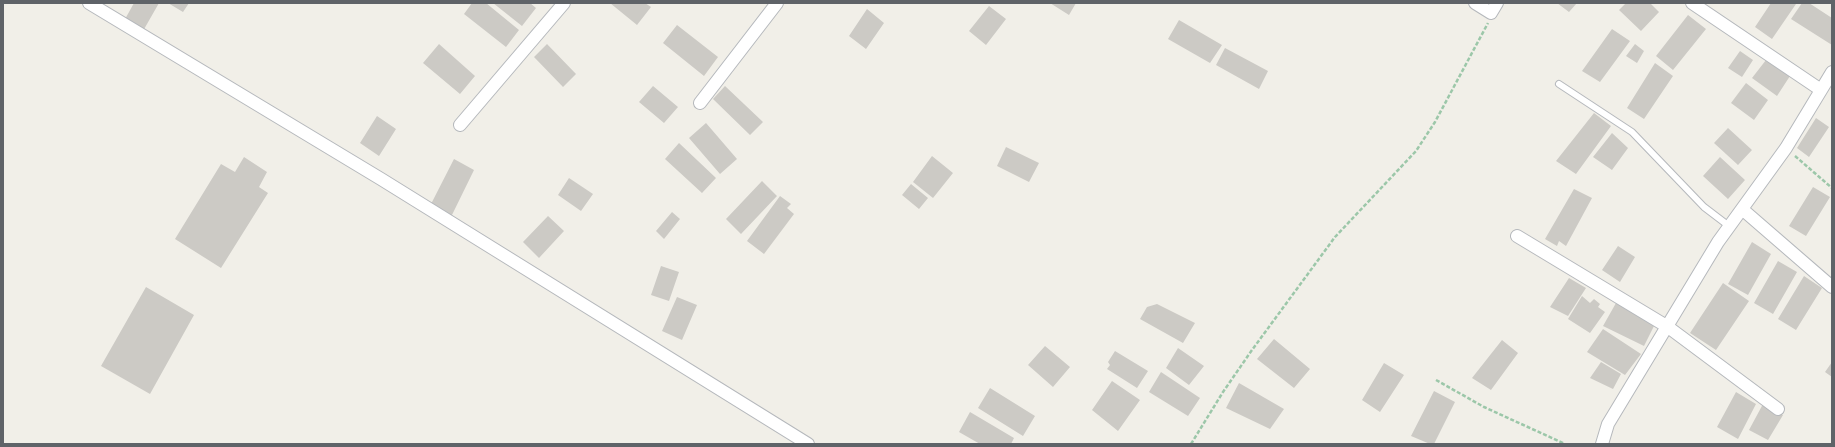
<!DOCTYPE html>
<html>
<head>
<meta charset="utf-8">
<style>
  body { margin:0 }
  #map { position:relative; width:1835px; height:447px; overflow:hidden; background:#f1efe8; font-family:Inter,sans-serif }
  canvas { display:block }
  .frame { position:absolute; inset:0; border:4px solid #5f6368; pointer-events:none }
</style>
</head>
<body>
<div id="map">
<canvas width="1835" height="447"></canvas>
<div class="frame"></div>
</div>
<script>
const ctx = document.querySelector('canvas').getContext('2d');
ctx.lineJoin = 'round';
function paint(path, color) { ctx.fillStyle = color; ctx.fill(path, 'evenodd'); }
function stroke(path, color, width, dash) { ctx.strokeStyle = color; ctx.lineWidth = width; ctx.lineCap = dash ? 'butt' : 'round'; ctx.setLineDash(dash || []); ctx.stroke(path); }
paint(new Path2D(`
  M134,3H159L143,31L124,21Z
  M168,3H189L183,12Z
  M472,3H486L519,30L506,47L464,14Z
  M493,3H530L536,8L522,26Z
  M610,3H645L651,7L637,25Z
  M1050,3H1076L1069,15Z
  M1557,3H1577L1569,12Z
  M1626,3H1653L1651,4L1659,12L1641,31L1619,10Z
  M1771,3L1796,4L1772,39L1755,27Z
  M1802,3H1809L1832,18V45L1791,19Z
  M989,6L1006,19L986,45L969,31Z
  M867,9L884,23L866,49L849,36Z
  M1688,15L1706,29L1673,70L1656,56Z
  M1179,20L1222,45L1210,63L1168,39Z
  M677,25L718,57L704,76L663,43Z
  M1612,29L1630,41L1600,82L1582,71Z
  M439,44L475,76L460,94L423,63Z
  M547,44L576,74L563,87L534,57Z
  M1635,44L1644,51L1637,63L1626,56Z
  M1225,48L1268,71L1259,89L1216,65Z
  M1740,51L1753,60L1742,77L1728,68Z
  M1766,60L1790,76L1777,96L1752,78Z
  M1655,63L1673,76L1644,119L1627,108Z
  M1746,83L1768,100L1754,120L1731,103Z
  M653,86L678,107L664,123L639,102Z
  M725,86L763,122L750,135L713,99Z
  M1594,113L1611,126L1576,174L1556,161Z
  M377,116L396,129L379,156L360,143Z
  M1816,118L1829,127L1809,157L1797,148Z
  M706,123L737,159L720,174L689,138Z
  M1728,128L1752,150L1738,165L1714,143Z
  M1612,133L1628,148L1612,170L1593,157Z
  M679,143L716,178L702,193L665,159Z
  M1006,147L1039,163L1029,182L997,166Z
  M932,156L953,173L933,198L913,182Z
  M244,157L267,172L259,187L268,193L221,268L175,239L221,164L235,172Z
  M1720,157L1745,180L1728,199L1703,176Z
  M454,159L474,170L451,217L430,206Z
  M569,178L593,194L581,211L558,195Z
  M762,181L777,196L741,234L726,219Z
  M911,184L928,198L919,209L902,195Z
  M1813,187L1830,197L1806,236L1789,226Z
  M1574,189L1592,198L1566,246L1559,241L1557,246L1545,239Z
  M780,196L791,204L787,208L794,214L764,254L747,241Z
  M672,212L680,219L664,239L656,231Z
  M548,216L564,231L539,258L523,242Z
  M1752,242L1771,254L1748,295L1728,284Z
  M1618,246L1635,257L1620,282L1602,270Z
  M1778,261L1797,272L1773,314L1754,303Z
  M661,266L679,272L669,301L651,295Z
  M1804,276L1822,288L1796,330L1778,319Z
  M1569,278L1586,288L1568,316L1550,307Z
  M1723,283L1749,301L1716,350L1690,333Z
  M146,287L194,315L150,394L101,366Z
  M1582,296L1590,303L1594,299L1600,304L1598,307L1605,312L1590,333L1568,319Z
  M677,297L697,305L682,340L662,331Z
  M1616,303L1654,326L1644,346L1603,326Z
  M1157,304L1195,323L1183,343L1140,319L1147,307Z
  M1603,329L1641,354L1625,375L1587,352Z
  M1274,339L1310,369L1294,388L1257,359Z
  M1502,340L1518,353L1491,390L1472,378Z
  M1045,346L1070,367L1053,387L1028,365Z
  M1178,348L1204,366L1189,385L1166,368Z
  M1115,351L1148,371L1137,388L1107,369L1110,365L1108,362Z
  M1601,362L1621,374L1613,389L1590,378Z
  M1832,362V377L1825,372Z
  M1384,363L1404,375L1380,412L1362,400Z
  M1161,372L1200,398L1188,416L1149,392Z
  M1112,381L1140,400L1118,431L1092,410Z
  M1239,383L1284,409L1270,429L1226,408Z
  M990,388L1035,416L1023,436L978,408Z
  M1434,391L1455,402L1434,444H1430L1411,436Z
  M1736,392L1756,404L1738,439L1717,427Z
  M1763,404L1783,415L1768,440L1749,430Z
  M970,412L1014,438L1011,444H980L959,432Z`), '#cccac5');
const lane = new Path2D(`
  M1559,84L1632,132L1704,207L1729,226`);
const street = new Path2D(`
  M89,3L381,179L808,444
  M1475,3L1491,13L1497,3
  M1692,3L1821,90
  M700,103L777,3
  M460,125L564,3
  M1742,209L1832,287
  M1517,236L1668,327L1778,409
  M1602,444L1608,424L1718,242L1786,148L1832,72`);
stroke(lane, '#b5b8bc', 8);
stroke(street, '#b5b8bc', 14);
stroke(new Path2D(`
  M1795,156L1832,188
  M1436,380L1484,407L1565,444
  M1191,444L1223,392L1252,350L1335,237L1416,151L1435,122L1488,23`), '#9cc7a9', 2.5, [4, 2]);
stroke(lane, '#fff', 6);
stroke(street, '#fff', 12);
</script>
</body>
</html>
